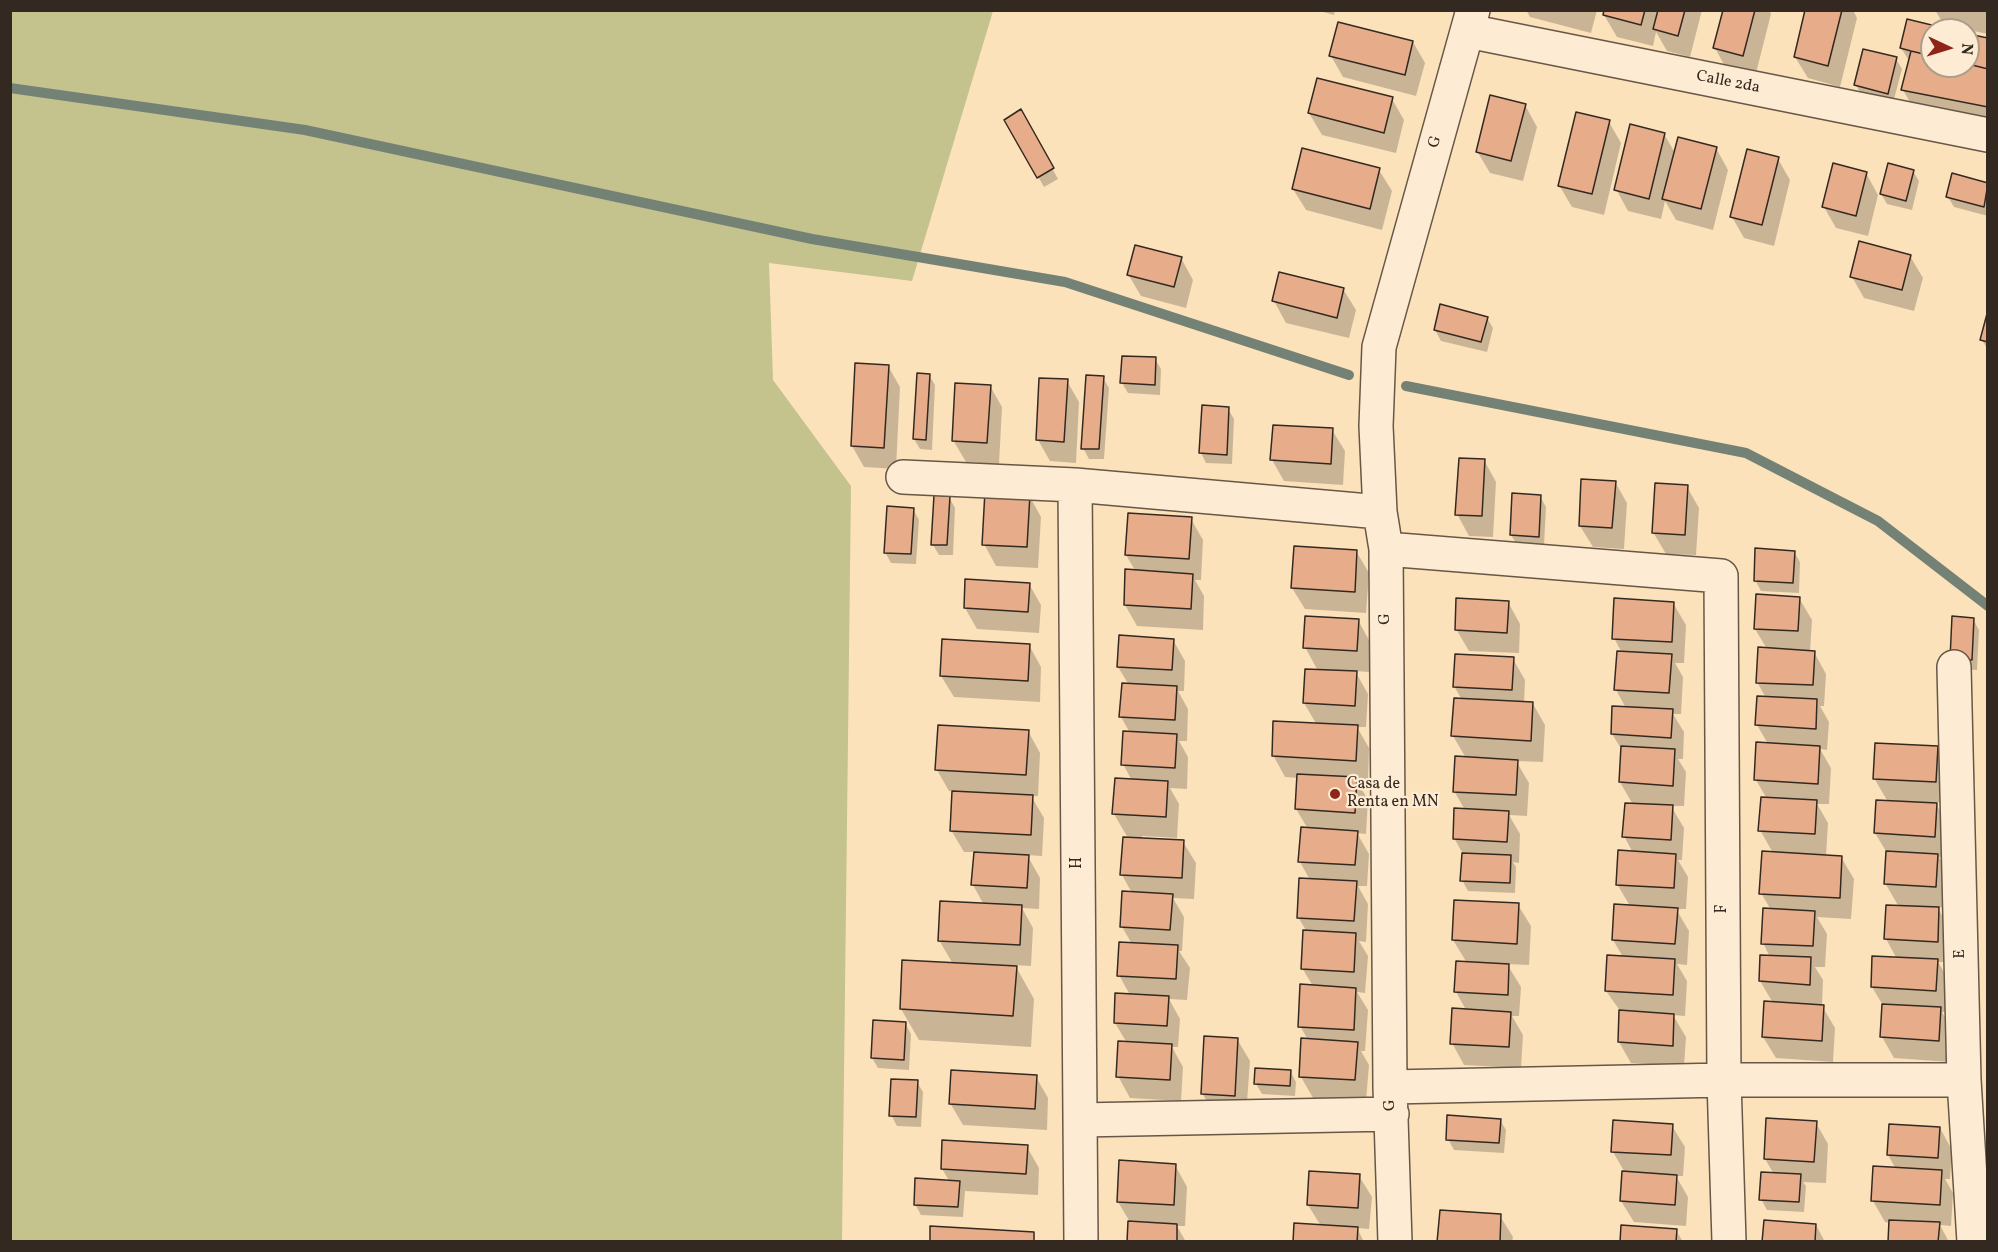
<!DOCTYPE html>
<html>
<head>
<meta charset="utf-8">
<style>
  body { margin:0 }
  #map { position:relative; width:1998px; height:1252px; overflow:hidden; background:#fce2bb; font-family:Vollkorn,serif }
  canvas { display:block }
  .frame { position:absolute; inset:0; border:12px solid #342920; pointer-events:none }
  .north { position:absolute; left:1920px; top:18px; width:60px; height:60px; box-sizing:border-box; background:#fdecd3; border:2px solid #ad9e8b; border-radius:50%; rotate:94deg; font-size:16px; font-weight:700; line-height:24px; text-align:center; color:#342920 }
  .north::after { content:''; display:block; margin:auto; width:21px; height:27px; background:#8f2418; clip-path:polygon(50% 0,100% 100%,50% 72%,0 100%) }
</style>
</head>
<body>
<div id="map">
<canvas width="1998" height="1252"></canvas>
<div class="frame"></div>
<div class="north">N</div>
</div>
<script>
const ctx = document.querySelector('canvas').getContext('2d');
ctx.lineJoin = 'round';
function paint(path, color) { ctx.fillStyle = color; ctx.fill(path, 'evenodd'); }
function stroke(path, color, width, dash) { ctx.strokeStyle = color; ctx.lineWidth = width; ctx.lineCap = dash ? 'butt' : 'round'; ctx.setLineDash(dash || []); ctx.stroke(path); }
function write(font, color, halo, rows, align = 'center') {
  ctx.font = font + ' Vollkorn,serif'; ctx.lineWidth = 4.5; ctx.setLineDash([]); ctx.textBaseline = 'middle'; ctx.strokeStyle = halo; ctx.fillStyle = color; for (const [text, x, y, turn = 0] of rows) {
    ctx.save(); ctx.translate(x, y); ctx.rotate((+turn || 0) * Math.PI / 180); ctx.textAlign = isNaN(turn) ? turn : align; if (halo) ctx.strokeText(text, 0, 0); ctx.fillText(text, 0, 0); ctx.restore();
  }
}
paint(new Path2D(`
  M10,11H993L912,281L769,263L773,380L851,486L842,1241H11Z`), '#c4c28d');
paint(new Path2D(`
  M1316,10H1335L1334,15Z
  M1526,10H1597L1591,33L1530,17Z
  M1605,10H1702L1690,57L1667,51L1656,32L1653,46L1617,37L1604,15Z
  M1724,10H1769L1771,14L1755,77L1727,70L1715,48Z
  M1807,10H1853L1857,18L1840,87L1808,78L1795,57Z
  M1935,10H1988V34L1944,25Z
  M1908,21L1946,30H1932V66H1968V35L1988,40V126L1915,111L1903,90L1910,62L1901,48Z
  M1413,42L1425,63L1416,96L1343,77L1331,56Z
  M1896,59L1902,69L1893,103L1862,96L1856,85Z
  M1392,99L1404,120L1396,153L1322,135L1309,113Z
  M1525,105L1537,127L1523,181L1490,173L1477,151Z
  M1021,111L1058,179L1044,187L1006,120Z
  M1609,122L1621,143L1604,215L1572,207L1559,185Z
  M1664,134L1675,153L1716,148L1728,170L1713,230L1676,220L1665,201L1661,219L1628,211L1616,189Z
  M1778,159L1790,180L1774,246L1744,238L1732,217Z
  M1379,170L1392,191L1382,230L1306,210L1293,189Z
  M1913,171L1919,181L1912,210L1887,204L1881,194Z
  M1866,173L1878,195L1868,236L1836,228L1824,207Z
  M1988,184V216L1954,207L1948,197Z
  M1910,256L1923,278L1914,311L1864,298L1852,277Z
  M1181,258L1193,280L1186,308L1141,296L1128,274Z
  M1343,289L1356,310L1349,338L1286,323L1274,301Z
  M1988,316V350L1982,340Z
  M1487,318L1493,328L1487,352L1441,341L1435,330Z
  M1155,359L1161,369L1160,395L1128,393L1122,383Z
  M857,364L888,366L900,387L896,469L864,467L852,446Z
  M929,375L935,385L932,450L920,449L914,439Z
  M1103,378L1109,388L1104,459H1089L1083,448Z
  M1067,381L1079,402L1076,463L1050,461L1038,440Z
  M990,386L1002,407L999,464L966,462L953,440Z
  M1228,409L1234,419L1232,464L1206,463L1201,453Z
  M1332,430L1345,451L1343,485L1284,481L1272,460Z
  M1484,460L1496,482L1493,537L1469,536L1457,514Z
  M1615,482L1627,503L1624,549L1593,547L1580,526Z
  M1687,487L1699,508L1696,555L1666,554L1653,532Z
  M1029,495L1041,517L1038,568L996,566L984,544Z
  M1540,496L1546,507L1544,546L1517,545L1511,535Z
  M949,497L955,508L953,555H939L933,545Z
  M913,509L919,520L916,564L891,563L885,552Z
  M1191,519L1203,540L1201,580H1195L1204,596L1203,630L1137,626L1125,605L1136,572L1126,555Z
  M1356,551L1369,573L1366,613L1305,609L1292,588Z
  M1794,552L1800,562L1799,593L1761,591L1755,580Z
  M1029,584L1041,605L1039,633L977,629L965,608Z
  M1799,598L1812,620L1810,652H1814L1826,674L1824,706H1820L1829,722L1827,750L1820,749L1831,768L1829,804H1817L1828,823L1826,856L1841,857L1854,879L1851,919L1817,917L1827,934L1825,967H1815L1823,980L1822,1006L1835,1028L1833,1062L1776,1058L1763,1037L1766,1003H1773L1760,981L1761,956L1770,957L1763,943L1771,910L1761,893L1773,853L1760,830L1767,799L1756,780L1768,744L1757,725L1766,698L1757,682L1767,649L1755,629Z
  M1508,602L1520,624L1519,653L1469,651L1456,629Z
  M1673,603L1686,625L1684,663H1675L1683,677L1681,714H1673L1684,732L1683,759H1678L1686,772L1684,806H1671L1684,828L1682,860H1678L1688,877L1686,909H1676L1689,931L1687,965L1677,964L1687,981L1685,1016L1673,1015L1686,1037L1684,1066L1631,1063L1619,1042L1621,1012L1606,991L1623,957L1613,940L1630,906L1617,884L1633,853L1624,836L1633,805L1620,782L1622,750L1612,734L1626,708L1616,690L1622,653L1614,638Z
  M1973,619L1979,630L1977,670L1957,669Z
  M1358,620L1370,642L1369,672L1355,671L1368,694L1366,727H1357L1369,748L1368,782L1357,781L1368,800L1366,834L1357,833L1369,854L1367,886H1358L1368,904L1366,942L1359,941L1368,956L1365,993L1357,992L1368,1010L1365,1051H1361L1369,1065L1366,1101L1313,1098L1301,1077L1308,1040L1300,1026L1313,986L1302,968L1307,932L1298,917L1310,880L1300,862L1308,829L1296,809L1298,778L1285,777L1273,755L1317,725L1304,703L1318,671L1305,647Z
  M1173,640L1185,661L1184,691H1178L1188,709L1187,741H1179L1188,757L1187,789L1170,788L1179,804L1177,838L1142,836V839L1183,842L1196,863L1194,899L1173,898L1184,917L1182,951H1179L1190,968L1187,1000L1169,999L1180,1019L1178,1047H1172L1183,1067L1181,1101L1130,1098L1118,1076L1127,1043L1115,1023L1130,995L1119,975L1132,944L1122,927L1132,893L1122,875L1128,838L1114,814L1132,781L1123,764L1130,733L1121,717L1129,685L1118,667Z
  M1029,645L1041,667L1040,702L954,697L941,676Z
  M1513,659L1525,680L1524,703L1533,704L1545,725L1543,762L1516,761L1529,783L1527,816L1509,815L1520,834L1519,863L1513,862L1516,867L1515,893L1468,891L1462,880L1463,854L1454,838L1465,810L1454,791L1466,758L1453,736L1462,700L1454,686Z
  M1028,731L1040,753L1038,796H1031L1044,818L1042,856L1027,855L1040,878L1039,909L1022,908L1033,928L1031,966L1015,965L1034,999L1031,1047L919,1040L901,1009L953,964L939,940L984,905L973,885L975,852H964L951,830L953,791H949L937,770Z
  M1937,748L1950,769L1948,803L1935,802L1948,826L1946,858L1939,857L1950,877L1948,908L1937,907L1951,930L1949,962H1938L1950,982L1948,1012H1942L1952,1030L1950,1062L1894,1058L1882,1037L1884,1007L1872,987L1897,959L1886,939L1899,907L1885,883L1887,853L1875,833L1888,802L1874,778Z
  M1518,905L1531,926L1529,965L1507,964L1521,987L1519,1016H1512L1523,1035L1521,1068L1464,1065L1452,1043L1466,1010L1456,992L1467,963L1453,940Z
  M905,1023L911,1034L909,1070L878,1068L872,1058Z
  M1237,1039L1250,1061L1246,1116L1215,1115L1202,1093Z
  M1290,1071L1296,1082L1295,1096L1262,1094L1256,1084Z
  M1036,1077L1048,1098L1047,1130L963,1125L950,1103Z
  M917,1082L923,1092L921,1127L897,1126L891,1115Z
  M1500,1120L1506,1130L1504,1153L1454,1150L1448,1139Z
  M1816,1123L1828,1144L1826,1183L1803,1182L1806,1186L1804,1212L1767,1210L1761,1199L1774,1174L1765,1159Z
  M1672,1126L1685,1147L1683,1176H1676L1688,1197L1686,1226L1634,1222L1621,1201L1624,1171L1613,1152Z
  M1940,1128L1952,1150L1950,1179H1945L1953,1193L1951,1226L1940,1225L1949,1242H1890L1891,1223L1885,1222L1873,1201L1896,1169L1888,1155Z
  M944,1142L1027,1147L1039,1168L1038,1195L965,1191L963,1217L921,1215L915,1204L950,1182L942,1169Z
  M1175,1165L1187,1187L1185,1226H1177L1186,1242H1128L1130,1222L1118,1202Z
  M1359,1176L1372,1197L1369,1229L1357,1228L1364,1242H1295L1321,1226L1308,1205Z
  M1500,1216L1513,1237L1512,1242H1439Z
  M1816,1225L1825,1242H1764Z
  M1676,1230L1683,1242H1622Z`), '#0003');
stroke(new Path2D(`
  M10,88L305,130L812,239L1065,282L1349,375
  M1406,386L1746,453L1878,521L1988,606`), '#748276', 10);
const building = new Path2D(`
  M1604,10H1645L1641,25L1603,15Z
  M1658,10H1685L1678,36L1653,29Z
  M1723,10H1755L1743,56L1713,48Z
  M1805,10H1842L1828,66L1794,57Z
  M1907,19L1952,30H1932V56L1911,51L1900,48Z
  M1338,22L1413,41L1405,75L1329,56Z
  M1968,34L1988,38V69L1968,64Z
  M1863,49L1897,57L1888,94L1854,85Z
  M1911,51L1932,56V66L1968,64L1988,69V107L1901,90Z
  M1317,78L1393,97L1384,133L1308,113Z
  M1490,95L1526,104L1511,161L1476,152Z
  M1021,109L1054,168L1037,178L1004,120Z
  M1576,112L1610,120L1592,194L1558,186Z
  M1630,124L1665,133L1649,199L1614,190Z
  M1678,137L1717,147L1701,209L1662,199Z
  M1302,148L1380,168L1370,209L1292,189Z
  M1747,149L1779,157L1762,225L1730,217Z
  M1833,163L1867,172L1856,216L1822,207Z
  M1888,163L1914,170L1906,201L1880,194Z
  M1952,173L1988,183L1984,207L1946,197Z
  M1859,241L1911,255L1902,290L1850,277Z
  M1135,245L1182,257L1174,287L1127,275Z
  M1279,272L1344,288L1337,318L1272,301Z
  M1440,304L1488,317L1481,342L1434,330Z
  M1988,310V342L1980,340Z
  M1122,356L1156,357L1155,385L1120,383Z
  M855,363L889,365L884,448L851,446Z
  M917,373L930,374L926,440L913,439Z
  M1086,375L1104,376L1099,449H1081Z
  M1039,378L1068,379L1064,442L1036,440Z
  M955,383L991,385L987,443L952,441Z
  M1202,405L1229,407L1227,455L1199,453Z
  M1273,425L1333,428L1331,464L1270,460Z
  M1459,458L1485,459L1482,516L1455,515Z
  M1581,479L1616,481L1612,528L1579,526Z
  M1655,483L1688,485L1685,535L1652,533Z
  M985,491L1030,494L1027,547L982,545Z
  M1512,493L1541,495L1539,537L1510,535Z
  M934,495L950,496L947,545H931Z
  M887,506L914,508L911,554L884,553Z
  M1128,513L1192,517L1189,559L1125,555Z
  M1294,546L1357,550L1355,592L1291,588Z
  M1755,548L1795,551L1793,583L1754,581Z
  M1125,569L1193,574L1191,609L1124,605Z
  M965,579L1030,583L1028,612L964,608Z
  M1756,594L1800,597L1798,631L1754,629Z
  M1456,598L1509,601L1507,633L1455,630Z
  M1614,598L1674,602L1672,642L1612,639Z
  M1305,616L1359,619L1357,651L1303,648Z
  M1952,616L1974,618L1972,660L1950,659Z
  M1119,635L1174,639L1172,670L1117,667Z
  M942,639L1030,644L1028,681L940,676Z
  M1758,647L1815,651L1813,685L1756,683Z
  M1617,651L1672,654L1669,693L1614,690Z
  M1455,654L1514,657L1512,690L1453,687Z
  M1305,669L1357,671L1355,706L1303,703Z
  M1122,683L1177,686L1175,720L1119,717Z
  M1757,696L1817,699L1816,729L1755,725Z
  M1454,698L1533,702L1531,741L1451,736Z
  M1612,706L1673,709L1671,738L1611,734Z
  M1273,721L1358,725L1356,761L1272,756Z
  M938,725L1029,730L1026,775L935,770Z
  M1123,731L1177,734L1175,768L1121,765Z
  M1756,742L1820,746L1818,784L1754,780Z
  M1875,743L1938,746L1936,782L1873,779Z
  M1621,746L1675,749L1673,786L1619,782Z
  M1455,756L1518,760L1516,795L1453,792Z
  M1297,774L1357,777L1355,813L1295,809Z
  M1115,778L1168,781L1166,817L1112,814Z
  M952,791L1033,795L1031,835L950,831Z
  M1761,797L1817,800L1815,834L1758,831Z
  M1876,800L1937,803L1935,837L1874,833Z
  M1625,803L1673,805L1671,840L1622,837Z
  M1454,808L1509,811L1507,842L1453,839Z
  M1301,827L1358,831L1355,865L1298,862Z
  M1123,837L1184,840L1182,878L1120,875Z
  M1618,850L1676,854L1674,888L1616,885Z
  M1762,851L1842,856L1840,898L1759,894Z
  M1886,851L1938,854L1936,887L1884,884Z
  M974,852L1029,855L1027,888L971,885Z
  M1462,853L1511,855L1510,883L1460,881Z
  M1299,878L1357,881L1354,921L1297,918Z
  M1122,891L1173,894L1170,930L1120,927Z
  M1454,900L1519,903L1517,944L1452,940Z
  M940,901L1022,905L1020,945L938,941Z
  M1614,904L1678,908L1675,944L1612,940Z
  M1886,905L1939,907L1938,942L1884,939Z
  M1763,908L1815,911L1813,946L1761,944Z
  M1303,930L1356,933L1354,972L1301,969Z
  M1119,942L1178,945L1176,979L1117,976Z
  M1607,955L1675,959L1673,995L1605,991Z
  M1760,955L1811,957L1810,985L1759,981Z
  M1872,956L1938,959L1936,991L1871,987Z
  M902,960L1017,966L1013,1016L900,1009Z
  M1456,961L1509,964L1508,995L1454,992Z
  M1300,984L1356,988L1354,1030L1298,1027Z
  M1115,993L1169,996L1167,1026L1114,1023Z
  M1764,1001L1824,1005L1822,1041L1762,1037Z
  M1882,1004L1941,1007L1939,1041L1880,1037Z
  M1452,1008L1511,1012L1509,1047L1450,1044Z
  M1619,1010L1674,1014L1673,1046L1618,1042Z
  M873,1020L906,1022L904,1060L871,1058Z
  M1204,1036L1238,1038L1235,1096L1201,1094Z
  M1301,1038L1358,1042L1355,1080L1299,1077Z
  M1118,1041L1172,1044L1170,1080L1116,1077Z
  M1255,1068L1291,1070L1290,1086L1254,1084Z
  M951,1070L1037,1075L1035,1109L949,1104Z
  M891,1079L918,1080L916,1117L889,1116Z
  M1447,1115L1501,1119L1499,1143L1446,1140Z
  M1766,1118L1817,1121L1814,1162L1764,1159Z
  M1613,1120L1673,1124L1671,1155L1611,1152Z
  M1889,1124L1940,1127L1938,1158L1887,1155Z
  M942,1140L1028,1145L1026,1174L941,1169Z
  M1119,1160L1176,1164L1174,1205L1117,1202Z
  M1873,1166L1942,1170L1940,1205L1871,1201Z
  M1309,1171L1360,1174L1358,1208L1307,1205Z
  M1622,1171L1677,1175L1675,1205L1620,1201Z
  M1761,1172L1801,1174L1799,1202L1759,1200Z
  M915,1178L960,1181L958,1207L914,1205Z
  M1440,1210L1501,1214L1500,1242H1437Z
  M1764,1220L1816,1224L1815,1242H1762Z
  M1889,1220L1940,1222L1938,1242H1888Z
  M1128,1221L1177,1224V1242H1127Z
  M1294,1223L1358,1227L1357,1242H1293Z
  M1621,1225L1677,1229L1676,1242H1620Z
  M930,1226L1034,1232V1242H930Z`);
paint(building, '#e7ad8b');
stroke(building, '#342920', 1.5);
const minor = new Path2D(`
  M1468,31L1988,135
  M903,477L1075,485L1380,512
  M1075,485L1081,1242
  M1386,549L1721,576L1724,1080L1729,1242
  M1954,667L1964,1080L1974,1242
  M1390,1087L1724,1080H1964
  M1080,1120L1392,1114
  M1395,1242L1390,1087L1386,549L1380,512L1376,426L1379,347L1473,10`);
stroke(minor, '#665747', 36);
stroke(minor, '#fdecd3', 33);
for (const [x, y, r, color] of [
  [1335,794,6,"#8f2418"]
]) { const dot = new Path2D(); dot.arc(x, y, r, 0, 2 * Math.PI); ctx.fillStyle = color; ctx.fill(dot); stroke(dot, '#fdecd3', 2); }
write('16px', '#342920', '#fdecd3', [
  ["Calle 2da",1728,83,11],
  ["G",1436,142,-74],
  ["G",1386,619,-91],
  ["H",1078,863,-90],
  ["F",1723,909,-90],
  ["E",1961,954,-91],
  ["G",1391,1105,-93]
]);
write('16px', '#342920', '#fdecd3', [
  ["Casa de",1347,785],
  ["Renta en MN",1347,803]
], 'left');
</script>
</body>
</html>
